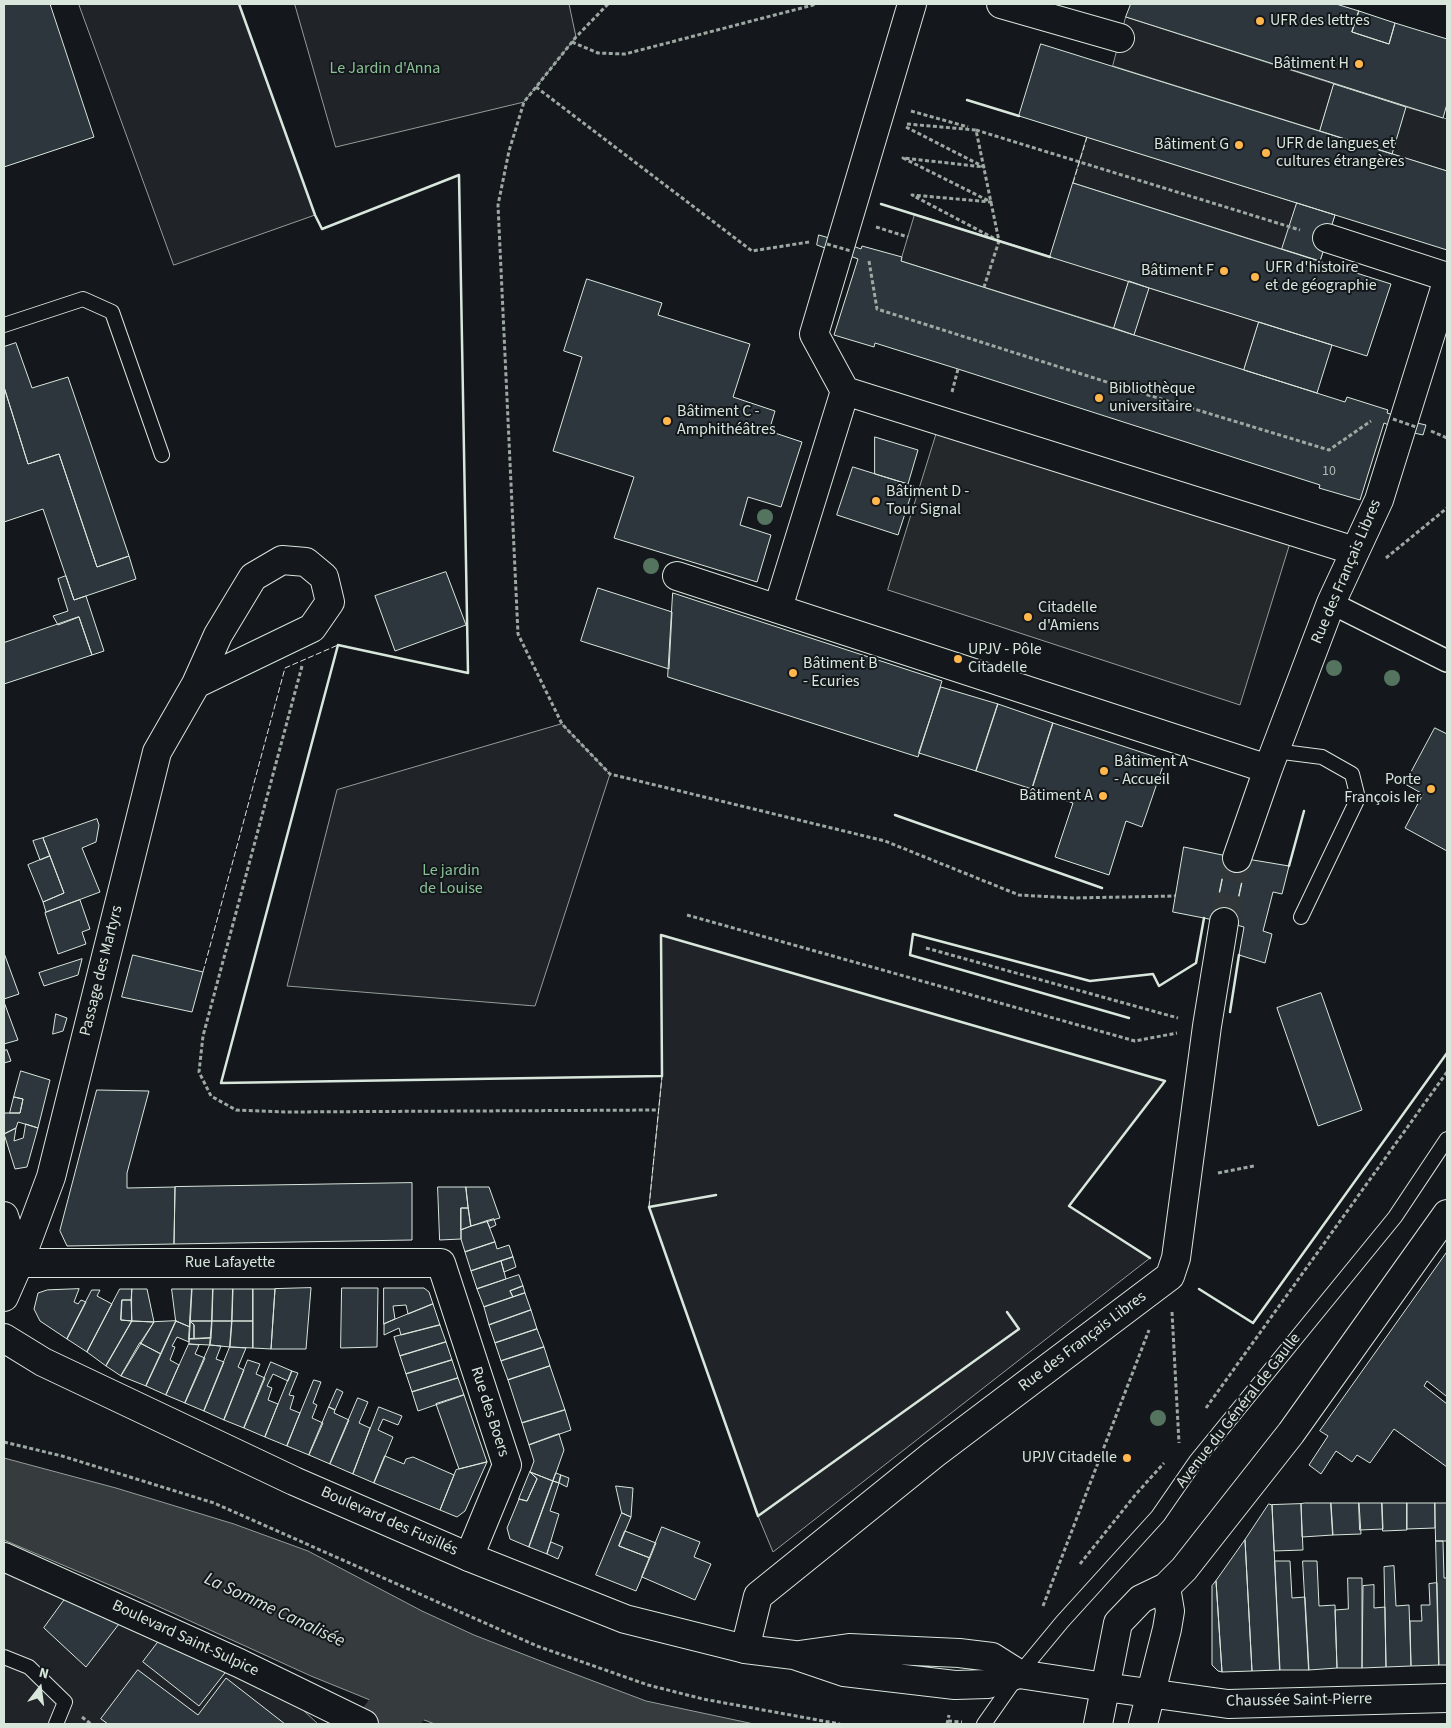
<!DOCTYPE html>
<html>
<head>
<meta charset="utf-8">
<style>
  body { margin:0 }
  #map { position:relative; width:1451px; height:1728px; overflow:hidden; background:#14181c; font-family:"Source Sans 3",sans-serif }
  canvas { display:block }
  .frame { position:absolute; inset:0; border:5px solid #d8e6dc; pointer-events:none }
  .north { position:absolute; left:15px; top:1663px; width:50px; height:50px; -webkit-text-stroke:4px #14181c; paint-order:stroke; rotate:15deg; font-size:14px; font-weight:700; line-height:20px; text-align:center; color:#d8e6dc }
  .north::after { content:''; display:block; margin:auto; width:18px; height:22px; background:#d8e6dc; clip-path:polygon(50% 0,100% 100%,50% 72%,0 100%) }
</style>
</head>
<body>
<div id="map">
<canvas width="1451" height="1728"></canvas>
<div class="frame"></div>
<div class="north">N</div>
</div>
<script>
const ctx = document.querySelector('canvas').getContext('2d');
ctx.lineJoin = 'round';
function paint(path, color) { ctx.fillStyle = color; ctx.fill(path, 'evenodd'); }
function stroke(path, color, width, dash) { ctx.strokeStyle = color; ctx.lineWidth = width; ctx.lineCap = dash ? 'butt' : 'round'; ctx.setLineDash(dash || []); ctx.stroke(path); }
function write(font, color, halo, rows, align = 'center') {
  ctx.font = font + ' "Source Sans 3",sans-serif'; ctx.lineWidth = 4; ctx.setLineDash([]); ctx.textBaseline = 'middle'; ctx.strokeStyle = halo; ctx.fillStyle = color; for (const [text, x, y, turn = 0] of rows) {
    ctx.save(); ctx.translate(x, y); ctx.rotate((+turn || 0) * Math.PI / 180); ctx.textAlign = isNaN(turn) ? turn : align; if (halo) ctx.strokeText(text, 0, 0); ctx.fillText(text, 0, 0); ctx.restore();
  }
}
const green = new Path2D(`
  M79,4H239L315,215L174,265Z
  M295,4H569L576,37L524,102L336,147Z
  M1126,17L1334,84L1320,131L1113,66Z
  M1406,107L1447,119V171L1392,154Z
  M1087,137L1335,215L1320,261L1073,183Z
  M915,214L1129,281L1114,328L901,261Z
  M1149,288L1259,322L1244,370L1134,335Z
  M562,724L610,774L535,1006L287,986L337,790Z
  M661,935L1165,1081L1069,1206L1150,1258L773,1552L758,1516L649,1207L662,1076Z
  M4,1568L287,1695L318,1724H4Z`);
paint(green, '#202428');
stroke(green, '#939e99', 1);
const parking = new Path2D(`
  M937,432L1290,543L1240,705L888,590Z`);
paint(parking, '#24282b');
stroke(parking, '#939e99', 1);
const water = new Path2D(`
  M4,1458L116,1488L234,1524L308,1551L422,1611L474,1635L551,1665L646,1701L754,1724H435L370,1700L311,1676L133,1595L4,1540Z`);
paint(water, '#363b3e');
stroke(water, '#939e99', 1);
stroke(new Path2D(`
  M386,1724L420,1678`), '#363b3e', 56);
const building = new Path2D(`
  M4,4H50L94,137L4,167Z
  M1131,4H1336L1359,11L1352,32L1389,44L1395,23L1447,39V104L1443,118L1126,17Z
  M1359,11L1395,23L1389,44L1352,32Z
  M1041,44L1447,171V250L1019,116Z
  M1334,84L1406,107L1392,154L1320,131Z
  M1073,183L1391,284L1367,356L1050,257Z
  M1297,203L1335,215L1320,261L1282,249Z
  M819,235L829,238L825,248L817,245Z
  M853,246L861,249L862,246L902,257L901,261L1345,402L1347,397L1388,410L1387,413L1394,415L1391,426L1384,423L1360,500L1319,488L1320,485L958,369L875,343L874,347L834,335L858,259L850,256Z
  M587,279L662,303L658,315L750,344L733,397L775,411L769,431L802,442L781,507L748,497L740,525L771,535L757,582L614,538L634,477L553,451L582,357L564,351Z
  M1129,281L1149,288L1134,335L1114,328Z
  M1259,322L1332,345L1317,393L1244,370Z
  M16,343L32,388L68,377L129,556L97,567L59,454L28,464L4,387V347Z
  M4,387L28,464L59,454L97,567L129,556L136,579L74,600L43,509L4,522Z
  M1417,423L1426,425L1423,435L1414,433Z
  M875,437L918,450L908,484L875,474Z
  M853,467L914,486L898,535L837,515Z
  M446,572L466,625L395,651L375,596Z
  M66,576L74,600L86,596L104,651L92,655L79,617L58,625L53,616L68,611L58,579Z
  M598,588L672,612L669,669L581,641Z
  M673,593L942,681L918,757L668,677Z
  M79,617L92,655L4,684V643Z
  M941,687L998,704L976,771L919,753Z
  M998,704L1053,723L1032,789L976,771Z
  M1053,723L1165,760L1142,827L1126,821L1109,875L1055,857L1073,803L1032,789Z
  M1435,728L1447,734V851L1405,828L1423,794L1405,784Z
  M97,819L99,825L96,842L82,848L100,892L46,912L43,902L64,893L43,838Z
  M43,838L50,856L40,860L33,841Z
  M1184,847L1227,856L1214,920L1173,912Z
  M50,856L64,893L43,902L28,865Z
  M1227,856L1247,859L1233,924L1214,920Z
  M1247,859L1289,866L1282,894L1273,892L1263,931L1272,934L1265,963L1239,955L1244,927L1233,924Z
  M80,900L90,929L82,932L86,944L58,954L45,913Z
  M4,953L19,994L4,999Z
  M133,955L203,972L192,1012L122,997Z
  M82,959L78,975L44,986L39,973Z
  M1321,993L1362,1110L1318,1126L1277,1008Z
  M4,1002L18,1040L4,1044Z
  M56,1014L67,1018L63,1031L53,1034Z
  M7,1050L11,1061L4,1063V1051Z
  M21,1071L50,1080L38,1128L18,1122L16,1128L4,1134V1113H20L23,1099L14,1097Z
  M97,1090L149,1091L127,1173V1188L175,1187L174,1244L67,1246L60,1231Z
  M14,1097L23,1099L20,1113H10Z
  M26,1124L38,1128L27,1167L15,1169L4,1134L16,1128L14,1141L23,1138Z
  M412,1183V1240L174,1244L175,1187Z
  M438,1187H466L468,1208H461V1239L440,1240Z
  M466,1187H489L500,1218L471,1226Z
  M461,1208H468L471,1226L461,1230Z
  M494,1219L496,1225L490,1228L487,1221Z
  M487,1221L495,1242L465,1252L461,1239V1230Z
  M495,1242L497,1249L509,1245L513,1257L471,1271L465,1252Z
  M1447,1252V1395L1446,1396L1427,1381L1424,1386L1447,1404V1467L1394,1429L1370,1463L1357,1455L1352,1462L1336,1451L1321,1474L1309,1465L1328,1436L1320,1431Z
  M513,1257L516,1267L504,1272L501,1261Z
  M501,1261L506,1279L477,1289L471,1271Z
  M519,1275L523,1286L510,1291L513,1297L484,1307L477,1289Z
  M523,1286L525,1293L513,1297L510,1291Z
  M311,1288L306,1349H271L275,1289Z
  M342,1288H378L377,1347L341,1348Z
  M384,1288H424L429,1292L433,1304L408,1314L406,1305L393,1306L395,1319L384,1324Z
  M79,1289L74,1302L78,1304L81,1300L86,1302L67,1339L40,1321L34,1309L38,1293L47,1290Z
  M120,1289H132L131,1300H122L121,1320L132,1321L106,1366L87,1352Z
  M132,1289H147L154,1322L132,1321Z
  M172,1289H192L190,1327L176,1321Z
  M192,1289H213L212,1321H190Z
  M213,1289H233L232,1321H212Z
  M233,1289H253V1321H232Z
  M253,1289H275L271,1349L253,1348Z
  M92,1290H100L97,1296L112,1304L87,1352L67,1339Z
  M525,1293L531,1310L489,1325L484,1307Z
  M122,1300H131L132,1321L121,1320Z
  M433,1304L440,1325L401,1335L399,1328L384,1335V1324Z
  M531,1310L537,1329L495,1343L489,1325Z
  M132,1321L154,1322L121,1376L106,1366Z
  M176,1321L190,1327L189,1342L177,1337L172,1346L175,1347L170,1360L179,1365L166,1395L146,1386Z
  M176,1321L161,1354L140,1343L154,1322Z
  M190,1321L194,1325V1339H189Z
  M190,1321H212L211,1338L194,1339V1325Z
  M212,1321H232L230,1347L210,1345Z
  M232,1321H253V1348L230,1347Z
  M440,1325L446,1342L400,1356L394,1337Z
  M537,1329L544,1347L501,1361L495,1343Z
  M211,1338L210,1345L189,1344V1339Z
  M446,1342L452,1360L406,1374L400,1356Z
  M140,1343L161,1354L146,1386L121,1376Z
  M189,1344L199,1345L195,1354L205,1358L185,1403L166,1395Z
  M210,1345L221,1346L216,1359L224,1362L204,1411L185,1403Z
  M230,1347L246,1348L238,1367L244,1370L224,1420L204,1411Z
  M544,1347L550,1366L508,1380L501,1361Z
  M248,1360L260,1364L256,1374L265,1378L244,1428L224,1420Z
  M452,1360L458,1378L412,1392L406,1374Z
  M271,1362L292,1371L288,1381L273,1374L267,1386L272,1388L268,1400L278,1404L265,1437L244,1428Z
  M550,1366L565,1410L522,1423L508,1380Z
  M292,1371L298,1373L289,1395L294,1396L290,1409L300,1413L287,1446L265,1437Z
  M458,1378L464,1395L418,1411L412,1392Z
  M314,1380L321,1382L313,1403L317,1405L312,1418L323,1423L309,1455L287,1446Z
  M337,1389L343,1392L335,1410L329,1407Z
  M464,1395L487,1462L459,1469L436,1404Z
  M358,1398L368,1402L359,1423L370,1428L353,1474L330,1464Z
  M329,1407L335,1410L334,1413L349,1420L330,1464L309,1455Z
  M379,1407L402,1416L398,1425L383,1419L378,1430L393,1437L374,1483L353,1474Z
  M565,1410L571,1430L529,1445L522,1423Z
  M559,1434L564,1450L553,1481L530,1472L534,1461L529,1445Z
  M385,1456L404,1464L406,1459L413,1457L454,1475L440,1510L374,1483Z
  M487,1462L465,1511L457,1517L440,1510L456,1470Z
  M530,1472L537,1479L527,1501L519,1499Z
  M530,1472L553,1481L529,1547L510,1539L507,1528L519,1499L527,1501L537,1479Z
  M556,1473L561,1475L559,1483L553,1481Z
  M561,1475L569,1478L567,1487L559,1483Z
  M553,1481L559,1483L550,1511L559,1514L547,1554L529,1547Z
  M616,1486L633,1488L631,1517L622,1513Z
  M1305,1503H1331L1333,1535L1302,1537L1301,1504Z
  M1331,1503H1359L1361,1534L1333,1535Z
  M1359,1503H1382L1383,1529L1360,1530Z
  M1382,1503H1407V1530L1383,1531Z
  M1407,1503H1435V1528L1407,1529Z
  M1435,1503H1447V1541H1436Z
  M1269,1504L1272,1505L1280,1670L1252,1671L1245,1540Z
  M1301,1504L1303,1550L1274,1551L1272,1505Z
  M622,1513L631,1517L619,1546L650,1558L636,1591L596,1575Z
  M662,1527L700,1542L694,1557L711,1564L695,1600L642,1577Z
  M625,1531L656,1543L650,1558L619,1546Z
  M1245,1540L1252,1671L1222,1672L1216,1581Z
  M1436,1541H1443L1444,1578H1447V1665H1439Z
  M551,1542L563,1547L558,1559L547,1554Z
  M1275,1561H1290L1292,1598L1305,1597L1309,1670H1280Z
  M1303,1561H1317L1319,1606L1335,1605L1337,1668L1309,1670Z
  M1394,1566L1396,1606L1409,1605L1411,1666L1386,1667L1384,1567Z
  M1348,1578H1362V1668H1337L1335,1610L1348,1609Z
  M1216,1581L1222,1672L1218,1671L1212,1665V1586Z
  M1437,1583L1439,1665L1411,1666L1410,1621H1422L1421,1605H1430L1429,1584Z
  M1374,1585V1608L1385,1607L1386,1667L1362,1668L1363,1586Z
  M68,1595L122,1620L86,1667L44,1628Z
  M162,1637L228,1669L199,1706L143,1662Z
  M138,1670L198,1715L226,1678L285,1724H108L101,1719Z`);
paint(building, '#2c363c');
stroke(building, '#d8e6dc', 1);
stroke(new Path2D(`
  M1224,922L1237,858`), '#313739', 28, [28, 14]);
const service = new Path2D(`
  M4,325L83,299L112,312L162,455
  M1275,751L1322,757L1352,774L1358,798L1301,917
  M4,1657L29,1667L65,1702L56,1724
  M984,1724L1019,1674L1062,1622L1158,1516L1196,1461L1395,1217L1447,1139`);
const pedestrian = new Path2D(`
  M1331,603L1447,661`);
const minor = new Path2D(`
  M1001,4L1120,38
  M1327,238L1447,277
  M845,391L814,334L912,4
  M677,576L1268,769
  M778,608L845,391L1355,551
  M1237,858L1268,769L1331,603L1379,500L1447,282
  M4,1216L19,1263
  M19,1263H441L507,1465L469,1557
  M4,1297L19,1263L51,1177L157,752L196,684L218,635L253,577L282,560L306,562L324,577L330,602L312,628L196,684
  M4,1557L239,1663L364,1724
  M745,1649L758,1596L934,1454L1170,1276L1176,1258L1207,1026L1224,922`);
const tertiary = new Path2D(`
  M4,1338L43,1362L294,1481L469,1557L625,1619L745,1649L794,1655L844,1672L955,1685L988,1684L1019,1674
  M799,1655L849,1648L959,1653L992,1657L1019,1674L1105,1687`);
const primary = new Path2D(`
  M1105,1687L1228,1704L1447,1698
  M1098,1724L1118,1623L1141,1599L1166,1587L1184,1569L1291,1433L1447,1214
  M1143,1724L1167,1629L1170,1611L1166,1587`);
stroke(service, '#d8e6dc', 16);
stroke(pedestrian, '#d8e6dc', 24);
stroke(minor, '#d8e6dc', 30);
stroke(tertiary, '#d8e6dc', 30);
stroke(primary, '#d8e6dc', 30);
stroke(new Path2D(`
  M608,4L576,37L524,102L509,151L498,205L518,634L562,724L610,774L885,841L1019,895L1073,898L1175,896
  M572,42L598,53L625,54L817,4
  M536,87L752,251L809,242
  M911,111L968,127
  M907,124L976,130L999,241L984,287
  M906,127L984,167L903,158L991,202L912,195L999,241
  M976,130L1300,230
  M876,227L908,237
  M869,261L877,309L1135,391L1329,450L1371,421
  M952,392L958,369
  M1431,431L1447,438
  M1386,558L1447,508
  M302,666L203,1036L199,1072L211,1096L236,1110L285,1112L658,1110
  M687,915L1135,1041L1177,1033
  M926,948L1178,1018
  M1218,1173L1254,1166
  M1172,1312L1179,1443
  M1206,1408L1447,1072
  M4,1442L62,1456L214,1503L537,1646L648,1685L703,1699L840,1724
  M1080,1564L1136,1494L1164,1463
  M1043,1606L1149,1330
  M82,1717L91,1724
  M948,1721L962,1722
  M947,1724L949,1715`), '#9da8a2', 3, [4, 2.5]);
stroke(service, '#14181c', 14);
stroke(pedestrian, '#14181c', 21);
stroke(minor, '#14181c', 28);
stroke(tertiary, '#14181c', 28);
stroke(primary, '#14181c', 28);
stroke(new Path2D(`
  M827,244L851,251
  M1393,419L1416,427`), '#9da8a2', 3, [4, 2.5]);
stroke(new Path2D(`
  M1073,183L1087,137
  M203,972L285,668L338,645
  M649,1207L662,1076`), '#d8e6dc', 1, [6, 2.5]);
stroke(new Path2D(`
  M239,4L315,215L322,229L459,175L468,673L338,645L221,1083L662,1076L661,935L1165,1081L1069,1206L1150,1258
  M967,100L1019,116
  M881,204L1050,257
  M895,815L1102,888
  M1289,866L1304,811
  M1230,1012L1239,955
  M1129,1018L910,955L913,934L1090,981L1153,974L1159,986L1196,963L1204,918
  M716,1195L649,1207L758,1516L1019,1329L1007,1312
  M1199,1289L1253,1323L1447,1053`), '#d8e6dc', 2.5);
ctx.fillStyle = '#55745f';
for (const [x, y] of [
  [765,517],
  [651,566],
  [1334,668],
  [1392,678],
  [1158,1418]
]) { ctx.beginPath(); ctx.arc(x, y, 8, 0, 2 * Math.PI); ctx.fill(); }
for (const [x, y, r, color] of [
  [1260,21,5,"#ffb74d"],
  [1359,64,5,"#ffb74d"],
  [1239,145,5,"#ffb74d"],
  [1266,153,5,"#ffb74d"],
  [1224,271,5,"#ffb74d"],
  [1255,277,5,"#ffb74d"],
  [1099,398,5,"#ffb74d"],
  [667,421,5,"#ffb74d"],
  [876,501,5,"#ffb74d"],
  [1028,617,5,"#ffb74d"],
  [958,659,5,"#ffb74d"],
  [793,673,5,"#ffb74d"],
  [1104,771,5,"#ffb74d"],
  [1431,789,5,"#ffb74d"],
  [1103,796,5,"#ffb74d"],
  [1127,1458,5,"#ffb74d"]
]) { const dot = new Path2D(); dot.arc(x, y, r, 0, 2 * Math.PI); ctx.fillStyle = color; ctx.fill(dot); stroke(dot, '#14181c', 2); }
write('14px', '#adbab4', null, [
  ["10",1329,472]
]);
write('16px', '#d8e6dc', '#14181c', [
  ["UFR des lettres",1270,21],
  ["Bâtiment H",1349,64,"right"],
  ["UFR de langues et",1276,144],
  ["cultures étrangères",1276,162],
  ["Bâtiment G",1229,145,"right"],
  ["UFR d'histoire",1265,268],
  ["et de géographie",1265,286],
  ["Bâtiment F",1214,271,"right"],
  ["Bibliothèque",1109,389],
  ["universitaire",1109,407],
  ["Bâtiment C -",677,412],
  ["Amphithéâtres",677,430],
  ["Bâtiment D -",886,492],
  ["Tour Signal",886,510],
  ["Citadelle",1038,608],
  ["d'Amiens",1038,626],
  ["UPJV - Pôle",968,650],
  ["Citadelle",968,668],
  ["Bâtiment B",803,664],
  ["- Ecuries",803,682],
  ["Bâtiment A",1114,762],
  ["- Accueil",1114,780],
  ["Porte",1421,780,"right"],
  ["François Ier",1421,798,"right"],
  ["Bâtiment A",1093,796,"right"],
  ["UPJV Citadelle",1117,1458,"right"]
], 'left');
write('16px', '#8ac095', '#14181c', [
  ["Le Jardin d'Anna",385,69],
  ["Le jardin",451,871],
  ["de Louise",451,889]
]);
write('16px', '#d8e6dc', '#14181c', [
  ["Rue des Français Libres",1347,572,-67],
  ["Passage des Martyrs",102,971,-76],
  ["Rue Lafayette",230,1263],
  ["Rue des Français Libres",1083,1342,-37],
  ["Avenue du Général de Gaulle",1239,1411,-52],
  ["Rue des Boers",489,1412,72],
  ["Boulevard des Fusillés",389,1522,24],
  ["Boulevard Saint-Sulpice",185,1639,25],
  ["Chaussée Saint-Pierre",1299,1701,-1]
]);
write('italic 18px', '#d8e6dc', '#14181c', [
  ["La Somme Canalisée",274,1611,25]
]);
</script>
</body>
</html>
